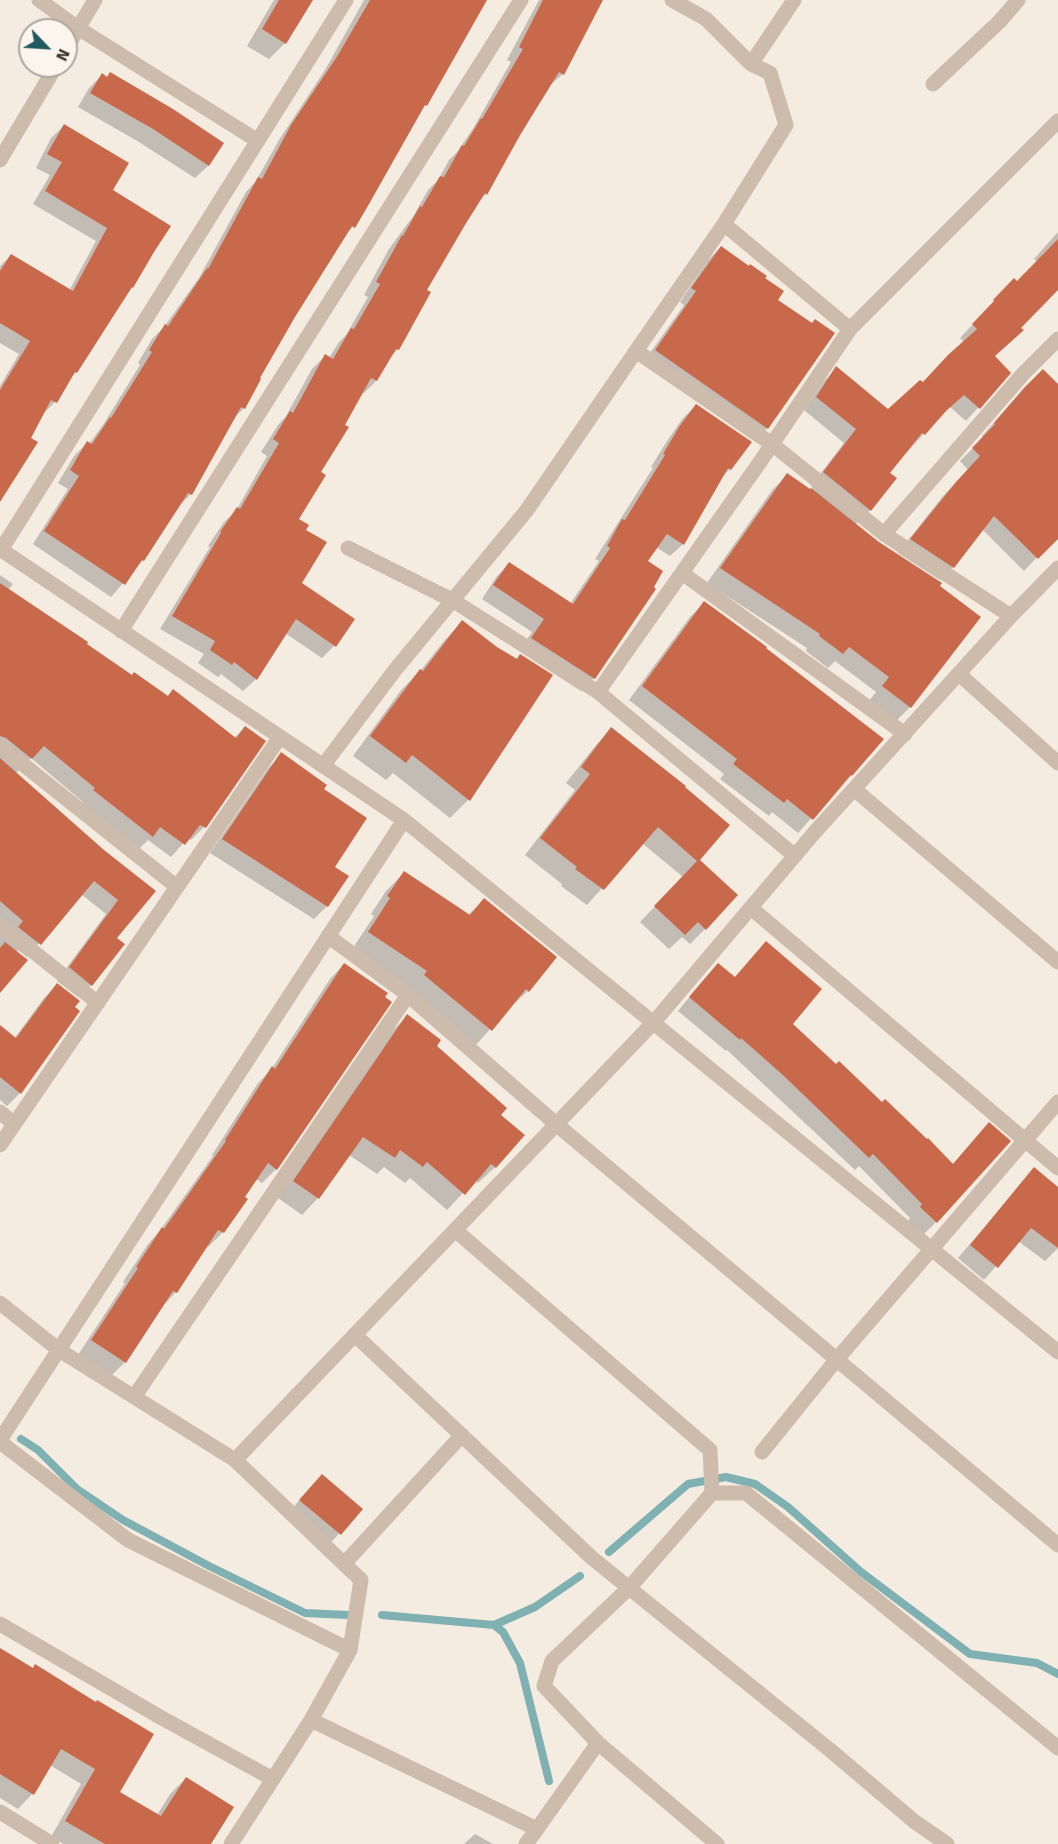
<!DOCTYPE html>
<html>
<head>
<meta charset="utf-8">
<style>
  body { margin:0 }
  #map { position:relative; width:1058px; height:1844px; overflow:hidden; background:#f4ebe1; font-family:Signika,sans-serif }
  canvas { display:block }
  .north { position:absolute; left:18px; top:18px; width:60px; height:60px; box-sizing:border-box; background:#fbf5ee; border:2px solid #aea6a0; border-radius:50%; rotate:115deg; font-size:16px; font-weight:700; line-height:24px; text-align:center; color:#3b302b }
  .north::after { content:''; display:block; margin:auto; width:21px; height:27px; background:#1f5a5e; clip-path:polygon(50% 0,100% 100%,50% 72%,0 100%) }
</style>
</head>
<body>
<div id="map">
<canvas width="1058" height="1844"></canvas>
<div class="north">N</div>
</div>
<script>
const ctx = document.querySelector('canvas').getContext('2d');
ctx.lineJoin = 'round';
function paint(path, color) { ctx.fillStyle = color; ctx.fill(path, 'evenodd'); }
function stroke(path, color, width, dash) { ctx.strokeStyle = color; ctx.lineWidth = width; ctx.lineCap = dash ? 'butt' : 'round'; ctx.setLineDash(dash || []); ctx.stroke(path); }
paint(new Path2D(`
  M274,0H311L285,43L269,59L247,46Z
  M364,0H485L368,204L353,227L343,237L294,316L258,379L259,380L244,408L233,419L191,494L178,507L143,560L111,597L33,544L68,489L58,483L74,456L87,443L89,444L103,425L140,365L138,363L152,339L164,327L199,278L246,192L256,181L279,140L325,70Z
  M539,0H595L563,74L549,86L486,194L477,203L425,291L429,293L397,350L390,357L376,381L364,393L361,392L297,520L304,530L300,584L334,646L322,658L285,633L256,679L243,691L221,674L218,677L198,663L204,654L160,629L210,547L208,546L224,522L236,511L267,456L261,452L278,425L286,416L312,369L325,356L329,358L339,342L346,335L368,297L364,295L389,249L414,215L428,190L438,180L449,160L457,152L474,127L511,62L507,60Z
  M102,75L222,144L208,166L195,178L139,142L78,107L89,88Z
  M64,126L152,251L132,287L76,372L68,380L55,402L43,414L0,499V386L19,354L0,343V266L11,255L69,291L96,241L33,204L50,175L36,168L51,138Z
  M1058,232V289L994,356L1009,373L966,421L950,407L939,417L888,473L870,510L855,525L910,707L896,721L869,701L876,692L835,661L828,668L806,651L807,648L707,583L773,489L788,475L810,491L813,488L811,486L844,443L804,410L824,381L836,369L888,411L923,384L964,342L960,338L1014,280L1017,283L1038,262L1034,259Z
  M721,247L763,278L776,300L811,325L833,334L767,428L754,441L643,363L684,305L680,302L708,260Z
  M1043,371L1058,386V535L1024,571L982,529L953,567L940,580L898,553L943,496L968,470L960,461L983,438L982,436L1011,403Z
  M696,406L730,469L720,479L683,544L670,556L656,547L646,561L594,678L581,691L519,651L532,632L482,599L497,576L509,564L570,604L599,561L595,559L653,468L651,467L667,441L683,418Z
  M0,575L13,584L8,590L131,676L167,697L173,691L234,738L245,728L264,741L204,827L191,840L188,838L171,857L148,840L139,849L82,804L83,802L31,758L16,773L103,851L154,891L115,938L91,985L78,997L57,981L106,914L81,894L27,957L18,950L0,991Z
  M704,603L882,739L798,833L772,812L769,816L720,779L724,774L629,700L690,617Z
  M462,622L496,648L516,660L551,676L468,800L450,818L393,773L386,780L353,756L402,689L421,670L444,641Z
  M611,729L698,860L705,929L690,944L682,937L669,949L640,922L683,877L642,843L587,905L561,886L562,884L525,855L575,790L566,783L596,745Z
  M282,754L322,790L333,867L327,906L314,919L210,853L269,767Z
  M404,873L468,915L484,900L528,991L510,1007L474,1047L351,951L374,916L371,914L386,891Z
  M766,943L791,1024L836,1066L952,1165L989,1124L936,1222L923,1235L908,1221L910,1218L859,1166L855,1170L727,1050L726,1051L678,1011L705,978H734Z
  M344,964L276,1169L262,1183L256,1179L243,1197L246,1199L223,1232L208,1247L206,1245L176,1292L162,1307L125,1362L111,1376L78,1355L125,1283L123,1282L148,1244L159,1232L213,1156L212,1155L258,1083L271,1070L330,979Z
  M57,985L73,1007L78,1011L20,1093L7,1106L0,1100V1027L14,1039L44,998Z
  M407,1016L499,1115L495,1167L478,1183L475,1180L447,1210L410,1178L405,1183L384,1167L377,1174L349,1155L318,1198L302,1215L278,1198L391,1032Z
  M1034,1169L1058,1190V1248L1045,1261L1018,1241L984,1280L958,1258Z
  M322,1476L361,1509L327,1547L287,1514Z
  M0,1650L117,1792L157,1815L171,1793L186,1778L210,1844H64L51,1837L81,1784L50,1765L32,1794L18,1809L0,1798Z
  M475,1834L493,1844H464Z`), '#0003');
stroke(new Path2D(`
  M21,1439L38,1450L77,1489L123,1520L209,1566L305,1613L348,1615
  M609,1552L688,1484L726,1477L755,1484L788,1507L861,1572L970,1654L1037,1663L1058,1674
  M382,1615L494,1625L503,1632L520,1663L549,1781
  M494,1625L535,1607L580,1576`), '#7fb0b2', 8);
paint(new Path2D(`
  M279,0H313L286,44L262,29Z
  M370,0H487L427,106L425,105L369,204L355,228L352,226L295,317L260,378L261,379L245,409L241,407L192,495L188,493L144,561L142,560L125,585L44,531L79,476L70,470L87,441L92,444L110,417L111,418L152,352L149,350L165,324L168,326L207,268L208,269L258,177L262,179L291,125L338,55Z
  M543,0H603L564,75L559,72L520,135L487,195L485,193L465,225L427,290L431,292L399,350L396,349L377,381L371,378L345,425L349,427L321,472L326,475L299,519L309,525L306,530L327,542L302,583L355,619L336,647L296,619L257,680L234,662L232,665L210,650L215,641L172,616L221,533L220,532L237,507L240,509L279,443L273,439L290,411L293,413L325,354L333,359L351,328L354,329L380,284L376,282L402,235L403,236L420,206L422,207L440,176L444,177L462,145L464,146L481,118L482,119L523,49L519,47Z
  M110,72L173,109L224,143L209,166L153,129L90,93L102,73L107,77Z
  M64,124L129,163L113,190L171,226L154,252L133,288L132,287L77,373L75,372L57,403L51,400L31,438L38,442L0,502V390L30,341L0,323V271L11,254L73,291L107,228L45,191L62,162L47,154Z
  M1058,239V290L1021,328L1024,330L995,356L1011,373L980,409L964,395L946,411L925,435L922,433L890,473L897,478L871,511L823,472L856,429L816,397L836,366L888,409L920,380L923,382L948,355L977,329L972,324L994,301L993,300L1014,278L1017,281Z
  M721,246L749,266L750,264L767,276L765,278L784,291L778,300L812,323L815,319L835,333L768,429L655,350L696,291L691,288Z
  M1043,369L1058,384V539L1038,559L994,516L954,568L910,539L956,482L980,456L972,448L995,424L994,423L1024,388Z
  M696,404L752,442L731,470L728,468L684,545L667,534L648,561L663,571L654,587L656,589L595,679L531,638L544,619L493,585L509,562L573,604L610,548L607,546L622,519L625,520L665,455L663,454L679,427Z
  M787,473L810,489L811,488L879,542L942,583L940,586L981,617L911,708L882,686L889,677L849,647L843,654L819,636L820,634L720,568Z
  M0,583L88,642L87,644L132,675L134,672L168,696L173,689L236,738L245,726L266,741L206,828L200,825L185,845L160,827L153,837L93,790L95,788L44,746L32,759L6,738L0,736Z
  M704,601L767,647L766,648L884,739L852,776L851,775L813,820L787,799L784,803L733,764L737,759L642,686Z
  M462,620L497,647L517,659L520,654L553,675L470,801L412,755L406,763L370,736L420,669L423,671Z
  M611,727L686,786L685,787L730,825L700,860L738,895L706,930L698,922L685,935L654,906L697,861L658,827L604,890L575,869L577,867L540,838L590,774L581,767Z
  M281,752L327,785L324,789L367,818L335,867L349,876L328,907L222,839Z
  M0,758L104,850L156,891L117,938L125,944L92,986L69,967L118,900L94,881L41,945L18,927L23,921L0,901Z
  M404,871L470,915L484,898L557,957L529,992L526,989L492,1031L424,975L427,971L368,932L390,898L387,896Z
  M766,941L822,989L793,1024L836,1064L839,1061L882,1102L885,1099L927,1139L928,1138L953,1164L989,1122L1011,1141L937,1223L920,1207L922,1204L873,1154L869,1158L784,1076L741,1038L740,1040L689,997L718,963L735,977Z
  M5,942L28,960L0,993V948Z
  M344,963L388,993L385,997L392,1002L277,1170L268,1163L245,1197L248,1199L224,1233L218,1230L177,1293L173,1291L126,1363L91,1340L138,1268L136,1267L162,1227L164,1229L226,1141L225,1140L272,1066L275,1069Z
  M57,983L80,1001L75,1007L80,1011L21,1094L0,1077V1025L16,1038Z
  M407,1014L441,1040L437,1046L507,1108L501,1115L525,1135L496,1168L491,1164L465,1195L427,1162L423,1167L400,1150L395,1158L363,1137L319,1199L293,1181Z
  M1034,1167L1058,1187V1248L1031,1228L998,1268L970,1245Z
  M322,1474L363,1509L341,1535L299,1500Z
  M0,1648L33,1668L35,1664L96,1702L97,1700L154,1734L120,1792L161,1816L186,1777L234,1807L211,1844H105L65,1821L95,1769L61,1749L34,1795L0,1774Z`), '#c8694b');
stroke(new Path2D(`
  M39,0L78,28L258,141
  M672,0L706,19L751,64L770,73L786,125L724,224
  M66,49L95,0
  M751,64L794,0
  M933,84L1000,21L1018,0
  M0,160L56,66
  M850,329L724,224L636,351L772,444L884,534L1011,616
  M884,534L1023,374L1058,339
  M348,548L452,600L598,692
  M0,549L404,820L1058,1352
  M1,550L346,0
  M682,573L905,734
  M121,631L521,0
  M959,674L1058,763
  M0,746L177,887
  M323,766L395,670L527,510L636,351
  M854,789L1058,962
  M795,856L598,692L760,462L850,329L1058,121
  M751,908L1058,1168
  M0,925L98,1003
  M328,936L408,995L556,1124L1058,1545
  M0,1112L14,1124
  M0,1145L280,737
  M455,1230L710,1450L712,1493
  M0,1303L59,1350L235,1460
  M355,1335L592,1558L830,1750L915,1822L947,1844
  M134,1397L408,995
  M0,1440L404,820
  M0,1442L128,1540L350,1650
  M762,1452L837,1359L1058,1102
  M344,1564L462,1435
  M0,1624L160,1717L273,1779
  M311,1720L537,1829L526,1844
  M598,1743L544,1686L552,1661L629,1588L712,1493H746L1058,1748
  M0,1812L52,1844
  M537,1829L598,1743L717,1844
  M231,1844L311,1720L350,1650L361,1580L235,1460L654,1022L814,833L1011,616L1058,568`), '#cdbbac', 15);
</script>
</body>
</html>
